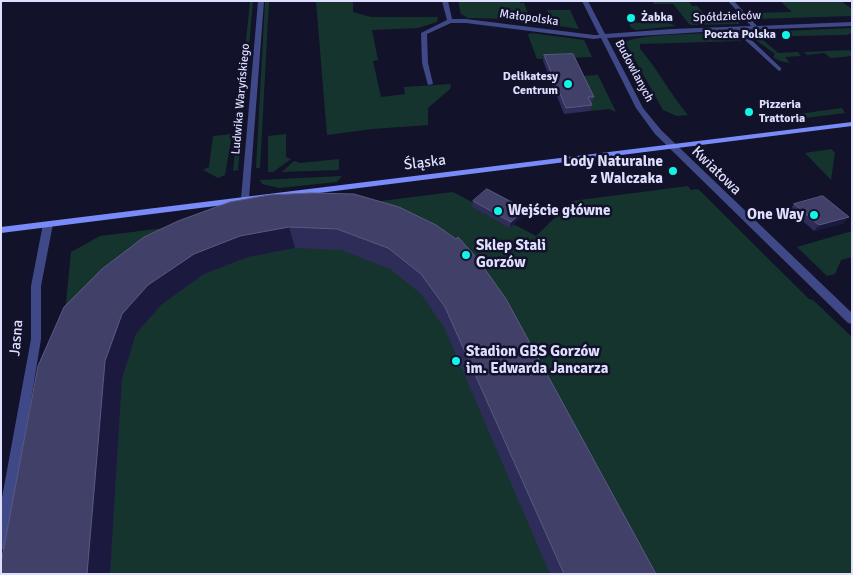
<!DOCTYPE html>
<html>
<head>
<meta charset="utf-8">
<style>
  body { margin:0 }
  #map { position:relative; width:853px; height:575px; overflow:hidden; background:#13122b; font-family:Signika,sans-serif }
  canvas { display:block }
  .frame { position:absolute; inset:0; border:2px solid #dedffe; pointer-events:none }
</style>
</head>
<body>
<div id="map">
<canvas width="853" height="575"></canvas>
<div class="frame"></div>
</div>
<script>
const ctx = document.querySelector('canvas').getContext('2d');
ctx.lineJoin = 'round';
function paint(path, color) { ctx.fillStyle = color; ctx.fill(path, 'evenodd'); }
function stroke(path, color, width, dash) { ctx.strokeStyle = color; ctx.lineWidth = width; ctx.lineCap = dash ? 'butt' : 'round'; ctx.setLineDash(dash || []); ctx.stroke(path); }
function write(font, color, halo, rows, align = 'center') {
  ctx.font = font + ' Signika,sans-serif'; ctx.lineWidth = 5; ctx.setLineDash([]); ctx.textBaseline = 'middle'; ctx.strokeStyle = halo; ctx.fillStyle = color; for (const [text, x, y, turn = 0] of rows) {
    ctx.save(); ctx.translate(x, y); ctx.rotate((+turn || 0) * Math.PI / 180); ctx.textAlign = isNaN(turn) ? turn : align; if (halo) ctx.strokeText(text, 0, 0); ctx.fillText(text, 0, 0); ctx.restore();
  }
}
paint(new Path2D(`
  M250,1H253L238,170L233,171Z
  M265,1H269L260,168H256Z
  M316,1H353V12L371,17H438L437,22L418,28L372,30L378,60L373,61L381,97L405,94L404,87L451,84L450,89L428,108V125L372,129L327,135Z
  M458,1H519L520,3H524L529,16L549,15L547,10H570L579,29L511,19L468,18L461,14Z
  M652,1H688L692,6H697L708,18H727L723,13H732L739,21V24L690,25L673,4H654Z
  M780,1H841L852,9V16L755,19L751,16L753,13L792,12Z
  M667,22L676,26L636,30L631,28L629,23Z
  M852,28V33L846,35L795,36H789L784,31Z
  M732,32L741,41L640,44V49C658,69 670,94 688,115L677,116L663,110L625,42C643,33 709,34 732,32Z
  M745,32H754L778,53L798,52L801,56L785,57L790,63L780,61L773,57L775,54Z
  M531,33L584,40L592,57L537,59L528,35Z
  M850,50L852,56L831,58L824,53L807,55L804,52Z
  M598,75L616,112L609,109L590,111L580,76Z
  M842,108L845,113L773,122L769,118Z
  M232,134L225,175L218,178L203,170L209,167L213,136Z
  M286,134V157L291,159L273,172H268V136Z
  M831,149L835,153L831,180L805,153Z
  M339,159V170L282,172L294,161L300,163Z
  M342,176L337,182L279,188L262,184L260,180Z
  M688,186L691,190L698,189L809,299L813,300L852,337V574H29L58,385L71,252L100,236L453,192L536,236L572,201Z
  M852,231V257L841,260L835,274L827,276L797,247Z`), '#16342e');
paint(new Path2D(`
  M258,1H264L249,199L245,202L241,199Z
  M442,1H448L452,19H466L594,35H599L582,1H588L605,34L672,29L751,26L728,1H734L757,26L852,22V26L741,30L781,68V70L779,71L734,30L607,38L643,108L661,130L852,313V324L848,323L655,134L636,108L601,38L594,39L466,23H451L427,34L428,63L433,84L428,85L422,63L421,33L447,20Z
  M48,221L53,224L41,286V339L8,543L6,548L1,550V503L31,339V286L43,224Z`), '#404987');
paint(new Path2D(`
  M852,122V126L1,233V227Z`), '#798bf9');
paint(new Path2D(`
  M544,55L594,97L592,102L591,103L592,105L590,111L564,114L543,61Z
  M473,201L524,215L510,228L472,207Z
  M794,204L844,223L814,231L790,210Z
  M399,207L656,574H550L444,327L421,294L390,269L341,250L295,248L248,257L204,274L161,305L136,334L122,379L110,574H1L144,237Z`), '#2e2c58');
paint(new Path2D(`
  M525,209L524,215L510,228L511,222Z
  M849,217L844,223L814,231L819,225Z
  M289,227L295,248L248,257L204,274L161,305L136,334L122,379L110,574H87L105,361L122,314L148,285L194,254L240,236Z`), '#1b1a3e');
const building = new Path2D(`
  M573,54L594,97H588L592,105L566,108L544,55Z
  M487,189L525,209L511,222L473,201Z
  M312,193L354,194L399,207L436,225L456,239L458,237L477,258L506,299L656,574H564L445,307L421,274L388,248L337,229L289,227L240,236L194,254L148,285L122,314L105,361L87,574H1V563L38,366L64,307L102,269L144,237L178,221L230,202L269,195Z
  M823,196L849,217L819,225L794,204Z`);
paint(building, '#414069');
stroke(building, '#5a5981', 1);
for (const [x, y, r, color] of [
  [631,18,5,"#12f5e6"],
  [786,35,5,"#12f5e6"],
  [568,84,5,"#12f5e6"],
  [749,112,5,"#12f5e6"],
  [673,171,5,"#12f5e6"],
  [498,211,5,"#12f5e6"],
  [814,215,5,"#12f5e6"],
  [466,255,5,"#12f5e6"],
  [456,361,5,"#12f5e6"]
]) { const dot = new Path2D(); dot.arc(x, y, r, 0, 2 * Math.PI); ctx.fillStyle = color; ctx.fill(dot); stroke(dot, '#13122b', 2); }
write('12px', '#dedffe', '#13122b', [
  ["Spółdzielców",727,17,-2],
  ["Małopolska",529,18,8],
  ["Budowlanych",634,71,62],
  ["Ludwika Waryńskiego",241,99,-85]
]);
write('bold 12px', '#dedffe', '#13122b', [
  ["Żabka",641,18],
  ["Poczta Polska",776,35,"right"],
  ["Delikatesy",558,77,"right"],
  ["Centrum",558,91,"right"],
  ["Pizzeria",759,105],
  ["Trattoria",759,119]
], 'left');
write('bold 15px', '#dedffe', '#13122b', [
  ["Lody Naturalne",663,162,"right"],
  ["z Walczaka",663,179,"right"],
  ["Wejście główne",508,211],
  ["One Way",804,215,"right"],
  ["Sklep Stali",476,246],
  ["Gorzów",476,263],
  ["Stadion GBS Gorzów",466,352],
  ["im. Edwarda Jancarza",466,369]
], 'left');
write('15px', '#dedffe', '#13122b', [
  ["Śląska",425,163,-7],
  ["Kwiatowa",716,171,44],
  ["Jasna",17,338,-85]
]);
</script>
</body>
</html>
